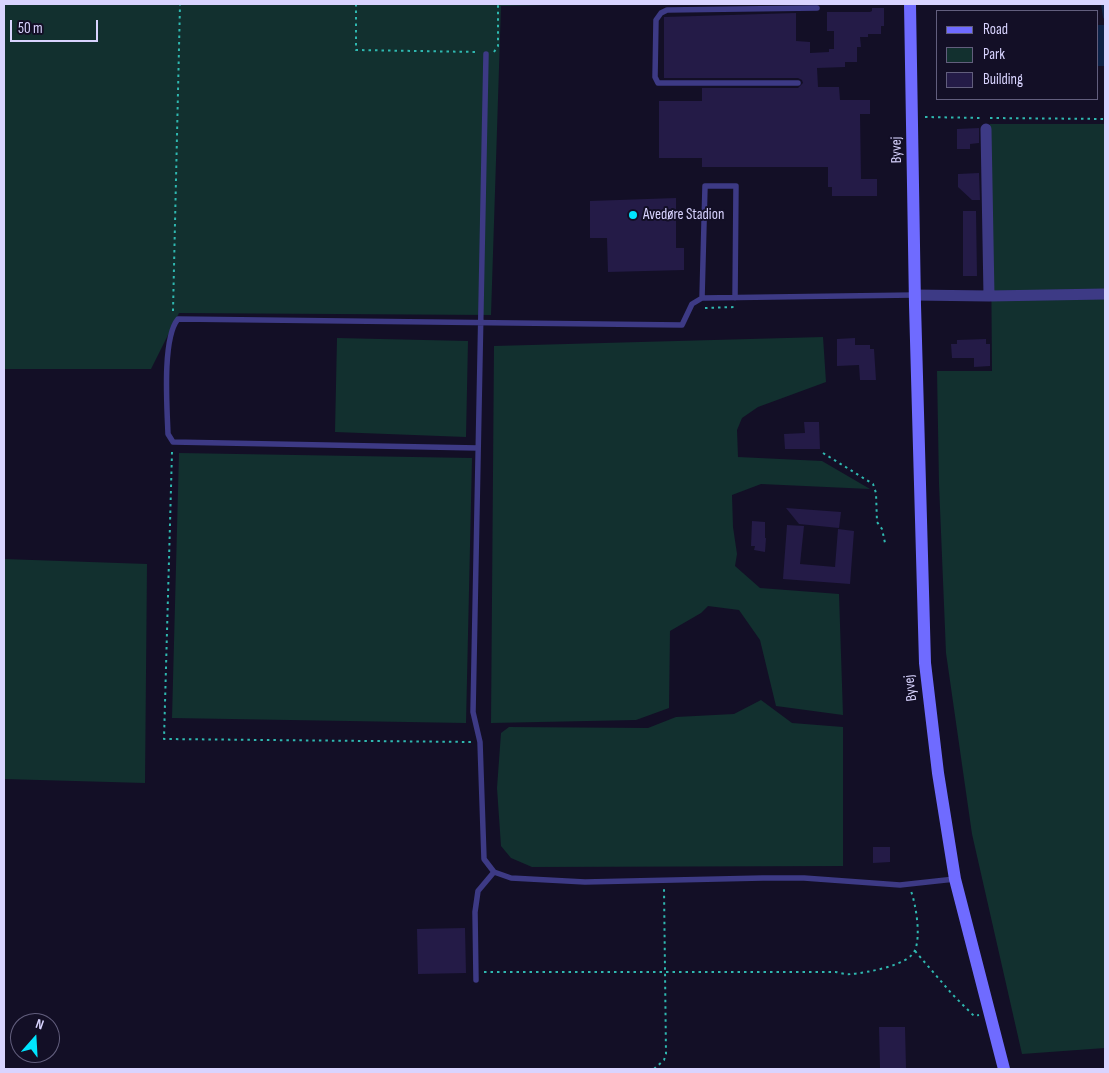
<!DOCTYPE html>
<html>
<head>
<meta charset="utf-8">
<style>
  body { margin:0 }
  #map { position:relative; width:1109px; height:1073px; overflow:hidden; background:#130f26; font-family:"Sofia Sans Condensed",sans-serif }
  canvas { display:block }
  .frame { position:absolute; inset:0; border:5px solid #d9d4ff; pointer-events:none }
  .legend { position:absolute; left:936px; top:10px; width:162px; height:90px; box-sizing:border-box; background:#130f26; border:1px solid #625e7d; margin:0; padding:6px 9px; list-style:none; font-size:15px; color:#d9d4ff }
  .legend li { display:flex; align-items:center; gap:10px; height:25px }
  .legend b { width:25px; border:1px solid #625e7d }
  .north { position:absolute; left:10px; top:1013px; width:50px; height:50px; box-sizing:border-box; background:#130f26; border:1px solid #625e7d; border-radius:50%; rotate:19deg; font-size:14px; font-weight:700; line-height:20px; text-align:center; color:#d9d4ff }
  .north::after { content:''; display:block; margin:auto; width:18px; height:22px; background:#00e5ff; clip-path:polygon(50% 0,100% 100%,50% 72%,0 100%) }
  .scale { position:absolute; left:10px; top:20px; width:88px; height:22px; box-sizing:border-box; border:2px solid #d9d4ff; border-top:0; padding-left:6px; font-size:15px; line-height:18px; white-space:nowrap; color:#d9d4ff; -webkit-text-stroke:4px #130f26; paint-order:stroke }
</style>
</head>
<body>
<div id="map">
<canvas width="1109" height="1073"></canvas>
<div class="frame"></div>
<ul class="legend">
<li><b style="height:6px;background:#6f6bff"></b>Road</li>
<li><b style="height:14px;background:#12302f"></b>Park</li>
<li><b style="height:14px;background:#241b47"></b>Building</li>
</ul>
<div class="north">N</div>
<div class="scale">50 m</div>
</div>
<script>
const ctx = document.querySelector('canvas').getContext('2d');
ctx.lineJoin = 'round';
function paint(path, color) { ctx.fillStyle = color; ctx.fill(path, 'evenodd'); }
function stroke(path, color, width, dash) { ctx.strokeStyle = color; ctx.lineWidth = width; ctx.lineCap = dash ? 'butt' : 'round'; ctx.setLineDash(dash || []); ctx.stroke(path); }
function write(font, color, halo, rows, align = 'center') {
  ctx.font = font + ' "Sofia Sans Condensed",sans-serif'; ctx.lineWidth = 4; ctx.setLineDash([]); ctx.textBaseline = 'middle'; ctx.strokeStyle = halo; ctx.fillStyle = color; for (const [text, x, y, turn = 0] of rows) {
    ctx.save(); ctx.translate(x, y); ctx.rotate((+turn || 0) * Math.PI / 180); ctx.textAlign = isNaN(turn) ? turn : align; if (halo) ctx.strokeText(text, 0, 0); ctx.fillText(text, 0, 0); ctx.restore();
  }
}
paint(new Path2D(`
  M4,4H592L501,6L491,315L179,313L151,369H4Z
  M990,124H1105V1048L1022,1054L972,834L946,653L939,484L937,371H992Z
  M823,337L826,382L758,407L742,418L737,430L738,457L822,461L870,489L761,484L732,495L733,527L737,554L735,566L760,588L839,594L843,715L776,706L760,640L739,610L708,606L701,613L670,631L669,708L636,720L491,723L494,346Z
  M337,338L468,341L466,437L335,432Z
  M179,453L472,458L466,723L172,718Z
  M4,559L147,564L145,783L4,779Z
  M761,700L792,723L843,727V866L532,867L511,858L501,846L497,788L501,733L509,727L648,728L676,717L734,714Z`), '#12302f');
paint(new Path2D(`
  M1098,25H1105V66H1098Z`), '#0c2248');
stroke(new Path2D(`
  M1103,4L1105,17`), '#0c2248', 4);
paint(new Path2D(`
  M872,8H884V26H881V34H868V37H860L861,47H857V62H845V67L817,68L818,87H839L840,100H870V114H860L861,179H877V196H832V187H828V167H702V158H659V101H702V88H798L803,83L802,80L798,78H664V17L796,13V41L810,42V53L829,52V49H834V31H827V12H870L872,11Z
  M979,128V143L970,144V149H957V129Z
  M979,173L980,200H972L958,187V174Z
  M676,198V248H684V270L608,272L607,238H590V201Z
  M963,211H976L977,276H963Z
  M855,338V345H870V349H874L876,380H860L859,365L837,366V339Z
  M986,339V344H990V366L974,367V358H952L951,344H957V340Z
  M804,422H819L820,449H785L784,434L805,433Z
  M786,508L841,512L839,528L799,524Z
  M752,521L765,522V538H766L765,552L754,550L755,546H751Z
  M787,525L804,526L800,564L835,567L838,529L854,531L850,584L783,579Z
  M873,847H890V862L873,863Z
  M465,928L466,973L418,974L417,929Z
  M879,1027H905L906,1068H880Z`), '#241b47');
stroke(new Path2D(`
  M356,4V50L477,52
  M494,52L498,46V4
  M925,117L982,118
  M990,118L1105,119
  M705,308L735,307
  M173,311L180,4
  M172,452L164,739L472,742
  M823,453L873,484L876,493L877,522L882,529L885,543
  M915,951L952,994L974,1016L979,1015
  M484,972H836C841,973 846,975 851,974C866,973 910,965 915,950C921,936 916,905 911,891
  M654,1069L664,1060L666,1054L664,888`), '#2fb8b0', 2, [2.5, 4]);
stroke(new Path2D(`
  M486,54L473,712L480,742L484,859L494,872L511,878L585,882L763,878H804L900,885L955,879
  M798,83H658L655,77L656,20L661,13L667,10L817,8
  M735,298L736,186H705L702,298L914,295
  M478,448L173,442L168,434C167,407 162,338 178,319L682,325L692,304L702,298
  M476,980L475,912L478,891L494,872`), '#3d3a85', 5.5);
stroke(new Path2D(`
  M914,295L989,296L986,129
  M989,296L1105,294`), '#3d3a85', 11);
stroke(new Path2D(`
  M910,4L915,305L925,663L938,773L955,879L1004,1069`), '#6f6bff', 12);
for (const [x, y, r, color] of [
  [633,215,5,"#00e5ff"]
]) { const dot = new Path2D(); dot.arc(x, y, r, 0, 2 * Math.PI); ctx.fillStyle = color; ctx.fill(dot); stroke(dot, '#130f26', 2); }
write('15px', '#d9d4ff', '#130f26', [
  ["Byvej",897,150,-91],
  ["Byvej",911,688,-97]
]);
write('15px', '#d9d4ff', '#130f26', [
  ["Avedøre Stadion",643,215]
], 'left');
</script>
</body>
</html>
